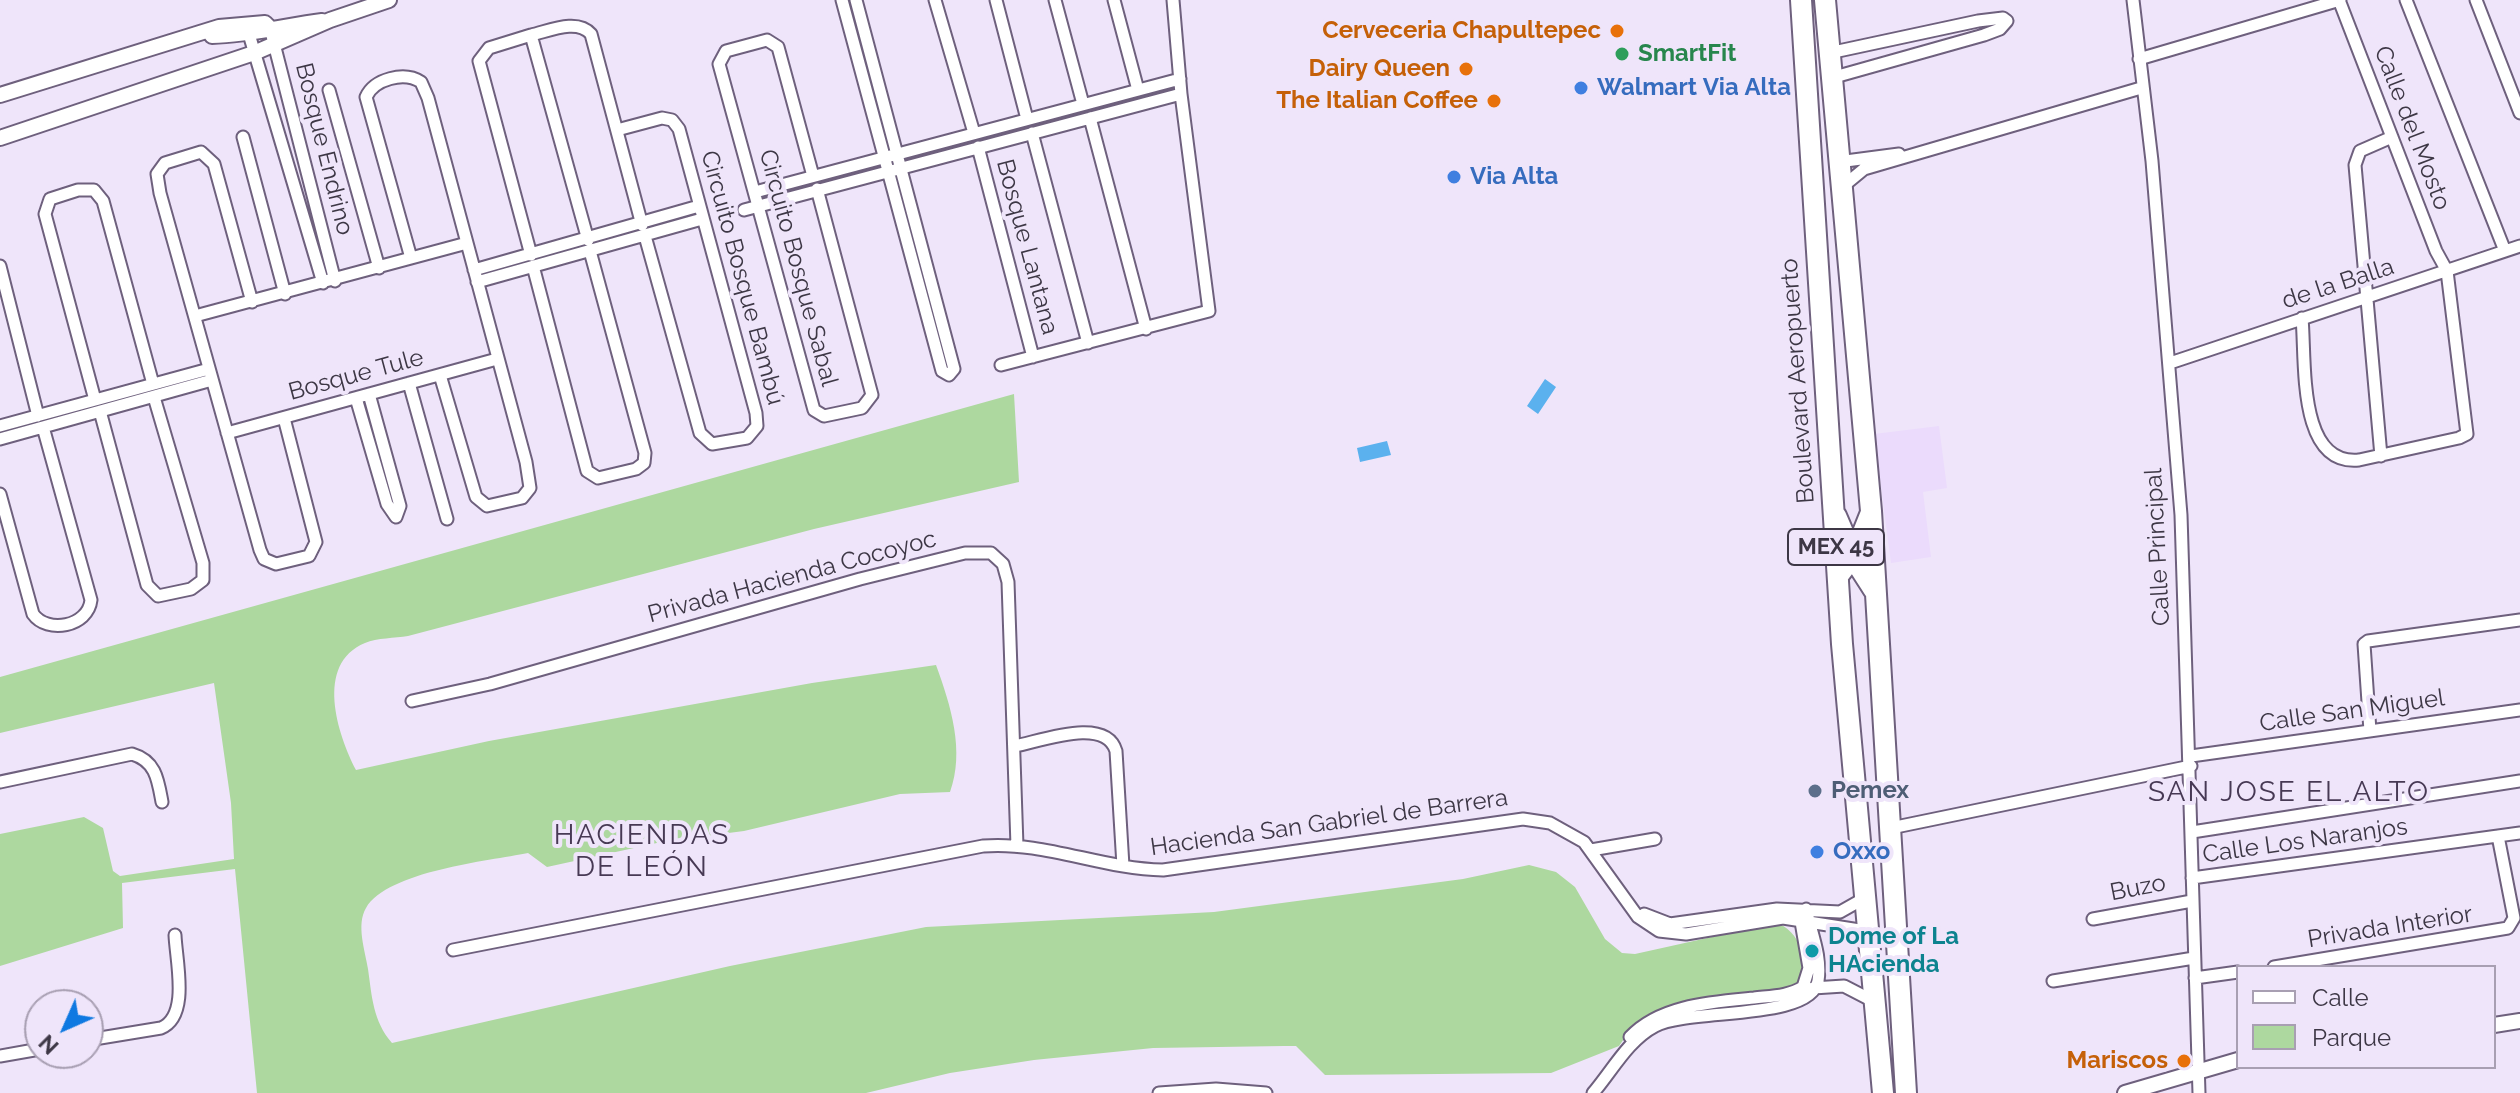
<!DOCTYPE html>
<html>
<head>
<meta charset="utf-8">
<style>
  body { margin:0 }
  #map { position:relative; width:2520px; height:1093px; overflow:hidden; background:#efe5fa; font-family:Raleway,sans-serif }
  canvas { display:block }
  .legend { position:absolute; left:2236px; top:965px; width:260px; height:104px; box-sizing:border-box; background:#efe5fa; border:2px solid #a89fb2; margin:0; padding:10px 14px; list-style:none; font-size:24px; color:#3d3745 }
  .legend li { display:flex; align-items:center; gap:16px; height:40px }
  .legend b { width:40px; border:2px solid #a89fb2 }
  .north { position:absolute; left:24px; top:989px; width:80px; height:80px; box-sizing:border-box; background:#efe5fa; border:2px solid #a89fb2; border-radius:50%; rotate:225deg; font-size:22px; font-weight:700; line-height:32px; text-align:center; color:#3d3745 }
  .north::after { content:''; display:block; margin:auto; width:28px; height:36px; background:#0f79e1; clip-path:polygon(50% 0,100% 100%,50% 72%,0 100%) }
</style>
</head>
<body>
<div id="map">
<canvas width="2520" height="1093"></canvas>
<ul class="legend">
<li><b style="height:10px;background:#fff"></b>Calle</li>
<li><b style="height:22px;background:#add89f"></b>Parque</li>
</ul>
<div class="north">N</div>
</div>
<script>
const ctx = document.querySelector('canvas').getContext('2d');
ctx.lineJoin = 'round';
function paint(path, color) { ctx.fillStyle = color; ctx.fill(path, 'evenodd'); }
function stroke(path, color, width, dash) { ctx.strokeStyle = color; ctx.lineWidth = width; ctx.lineCap = dash ? 'butt' : 'round'; ctx.setLineDash(dash || []); ctx.stroke(path); }
function write(font, color, halo, rows, align = 'center') {
  ctx.font = font + ' Raleway,sans-serif'; ctx.lineWidth = 8; ctx.setLineDash([]); ctx.textBaseline = 'middle'; ctx.strokeStyle = halo; ctx.fillStyle = color; for (const [text, x, y, turn = 0] of rows) {
    ctx.save(); ctx.translate(x, y); ctx.rotate((+turn || 0) * Math.PI / 180); ctx.textAlign = isNaN(turn) ? turn : align; if (halo) ctx.strokeText(text, 0, 0); ctx.fillText(text, 0, 0); ctx.restore();
  }
}
paint(new Path2D(`
  M1939,426L1947,488L1923,492L1931,557L1891,563L1874,434Z`), '#ebdbfc');
paint(new Path2D(`
  M1014,394L1019,482L814,529L408,636C395,638 377,638 365,643C314,664 338,735 356,770L489,741L812,683L936,665C951,706 965,751 950,792L900,794L744,831L666,841L547,867L528,853C488,861 388,871 366,908C356,925 365,950 368,969C372,997 373,1021 392,1043L730,966L926,927L1214,912L1463,879L1529,865L1556,872L1575,887L1605,939L1622,953L1635,954L1775,923C1800,928 1811,966 1799,986L1669,1007L1634,1024L1619,1046L1551,1073L1325,1075L1296,1046H1284L1153,1048L1034,1060L950,1073L866,1093H257L235,869L122,883L123,928L0,966V834L84,817L103,828L113,871L120,876L234,859L231,803L214,683L0,733V677Z`), '#add89f');
paint(new Path2D(`
  M1545,379L1556,387L1538,414L1527,406Z
  M1387,441L1391,455L1360,462L1357,448Z`), '#5bb1ee');
const street = new Path2D(`
  M842,0L942,371L949,375L954,369L856,0
  M935,0L974,133
  M996,0L1027,119
  M1055,0L1083,104
  M1114,0L1138,90
  M2133,0L2152,161L2181,515L2199,1093
  M2406,0L2505,251
  M2476,0L2520,113
  M270,28L335,281
  M249,34L323,283
  M531,35C549,31 577,18 591,34L642,225
  M1829,53L1978,21L2003,18L2007,21L2000,29L1984,35L1831,78
  M2139,59L2340,0
  M329,90L379,268
  M1090,118L1146,329
  M617,130L662,118L672,120L679,129L756,413L757,426L747,438L712,444L700,433L645,236
  M1032,133L1088,343
  M243,137L285,294
  M978,147L1033,357
  M1838,162L1899,154
  M813,176L778,47L767,40L726,51L719,64L814,410L824,416L862,408L872,395L817,189
  M1841,188L1864,169L2141,88
  M755,192L1180,79
  M744,210L1181,94L1173,0
  M531,255L479,61L489,48L531,35L588,240
  M411,258L366,97C374,79 404,71 421,82L428,98L526,462L530,488L522,498L487,506L476,497L440,375
  M0,266L38,416
  M533,266L587,471L598,478L636,469L644,463L645,453L590,251
  M474,270L699,206
  M477,282L702,219
  M252,302L214,164L201,152L165,163L157,174L160,193L260,550L264,559L276,564L309,556L316,542L284,418
  M195,316L467,243
  M2302,318C2306,361 2297,466 2359,460L2459,438L2467,434L2447,271L2436,251L2339,0
  M2170,363L2520,246
  M1001,365L1209,311L1181,94
  M409,383L447,519
  M356,398L387,504L396,517L400,506L369,394
  M95,400L45,214L50,199L78,190H94L103,201L153,384
  M100,411L147,585L158,596L191,589L203,580V563L154,397
  M0,426L209,369
  M227,433L497,359
  M0,439L212,380
  M2381,456L2355,165L2360,151L2392,137
  M0,494L33,614C47,634 88,627 91,600L43,427
  M412,701L490,684L860,579L965,553H991L1003,564L1008,582L1017,846
  M2370,731L2364,644L2368,641L2520,620
  M1015,746C1041,741 1106,716 1116,751L1123,866
  M2191,756L2520,710
  M0,782L132,754C156,761 158,780 162,802
  M1891,828L2191,766
  M2192,832L2520,781
  M1591,850L1655,839
  M2192,878L2520,833
  M1644,914L1670,924L1777,909L1840,912L1863,899
  M2093,919L2192,901
  M453,950L983,846C1044,841 1102,869 1163,870L1523,819L1550,823L1584,842L1638,917L1659,931L1686,934L1783,918L1866,931
  M2274,967L2508,928L2514,918L2498,836
  M2195,978L2238,972
  M2053,981L2194,958
  M1813,988L1844,986L1875,1002
  M1630,1037C1660,1005 1712,1002 1754,998C1771,996 1789,996 1803,987L1809,968L1800,916
  M88,1040L161,1028C190,1016 176,961 175,935
  M0,1056L40,1049
  M1159,1093L1216,1089L1266,1093
  M1593,1093C1612,1071 1628,1040 1655,1026C1688,1008 1811,1021 1818,981C1822,957 1811,932 1806,909`);
const secondary = new Path2D(`
  M212,36C249,35 285,26 322,21
  M0,95L219,27L265,23L270,28
  M0,138L254,53L330,20L389,0
  M2494,1025L2520,1021
  M2125,1093L2238,1060`);
const highway = new Path2D(`
  M1801,0L1842,644L1883,1093
  M1825,0L1871,511L1906,1093
  M1836,516L1845,537L1854,540L1862,535L1870,515
  M1838,576L1848,563L1856,562L1874,590`);
stroke(street, '#6e607d', 15);
stroke(secondary, '#6e607d', 18);
stroke(highway, '#6e607d', 24);
stroke(street, '#fff', 11);
stroke(secondary, '#fff', 14);
stroke(highway, '#fff', 20);
for (const [x, y, r, color] of [
  [1617,31,8,"#e8710a"],
  [1622,54,8,"#2e9e5b"],
  [1466,69,8,"#e8710a"],
  [1581,88,8,"#3f7fe0"],
  [1494,101,8,"#e8710a"],
  [1454,177,8,"#3f7fe0"],
  [1815,791,8,"#5c6f8a"],
  [1817,852,8,"#3f7fe0"],
  [1812,951,8,"#0f9aa8"],
  [2184,1061,8,"#e8710a"]
]) { const dot = new Path2D(); dot.arc(x, y, r, 0, 2 * Math.PI); ctx.fillStyle = color; ctx.fill(dot); stroke(dot, '#efe5fa', 3); }
for (const [x, y, w] of [
  [1836,547,96]
]) { const box = new Path2D(); box.roundRect(x - w / 2, y - 18, w, 36, 6); ctx.fillStyle = '#efe5fa'; ctx.fill(box); stroke(box, '#3d3745', 2); }
write('bold 22px', '#3d3745', null, [
  ["MEX 45",1836,547]
]);
write('bold 24px', '#c56008', '#efe5fa', [
  ["Cerveceria Chapultepec",1601,31],
  ["Dairy Queen",1450,69],
  ["The Italian Coffee",1478,101],
  ["Mariscos",2168,1061]
], 'right');
write('bold 24px', '#27864d', '#efe5fa', [
  ["SmartFit",1638,54]
], 'left');
write('bold 24px', '#366cbe', '#efe5fa', [
  ["Walmart Via Alta",1597,88],
  ["Via Alta",1470,177],
  ["Oxxo",1833,852]
], 'left');
write('24px', '#3d3745', '#efe5fa', [
  ["Calle del Mosto",2412,128,69],
  ["Bosque Endrino",324,149,76],
  ["Bosque Lantana",1027,247,75],
  ["Circuito Bosque Sabal",798,268,75],
  ["Circuito Bosque Bambú",742,278,75],
  ["de la Balla",2338,284,-18],
  ["Bosque Tule",356,375,-15],
  ["Boulevard Aeropuerto",1798,381,-94],
  ["Calle Principal",2158,547,-93],
  ["Privada Hacienda Cocoyoc",792,577,-15],
  ["Calle San Miguel",2352,711,-8],
  ["Hacienda San Gabriel de Barrera",1329,823,-8],
  ["Calle Los Naranjos",2305,841,-8],
  ["Buzo",2138,888,-11],
  ["Privada Interior",2390,927,-9]
]);
write('bold 24px', '#4e5e75', '#efe5fa', [
  ["Pemex",1831,791]
], 'left');
write('bold 24px', '#0d838f', '#efe5fa', [
  ["Dome of La",1828,937],
  ["HAcienda",1828,965]
], 'left');
ctx.letterSpacing = '2px';
write('28px', '#473954', '#efe5fa', [
  ["SAN JOSE EL ALTO",2289,793],
  ["HACIENDAS",642,836],
  ["DE LEÓN",642,868]
]);
ctx.letterSpacing = '0px';
</script>
</body>
</html>
